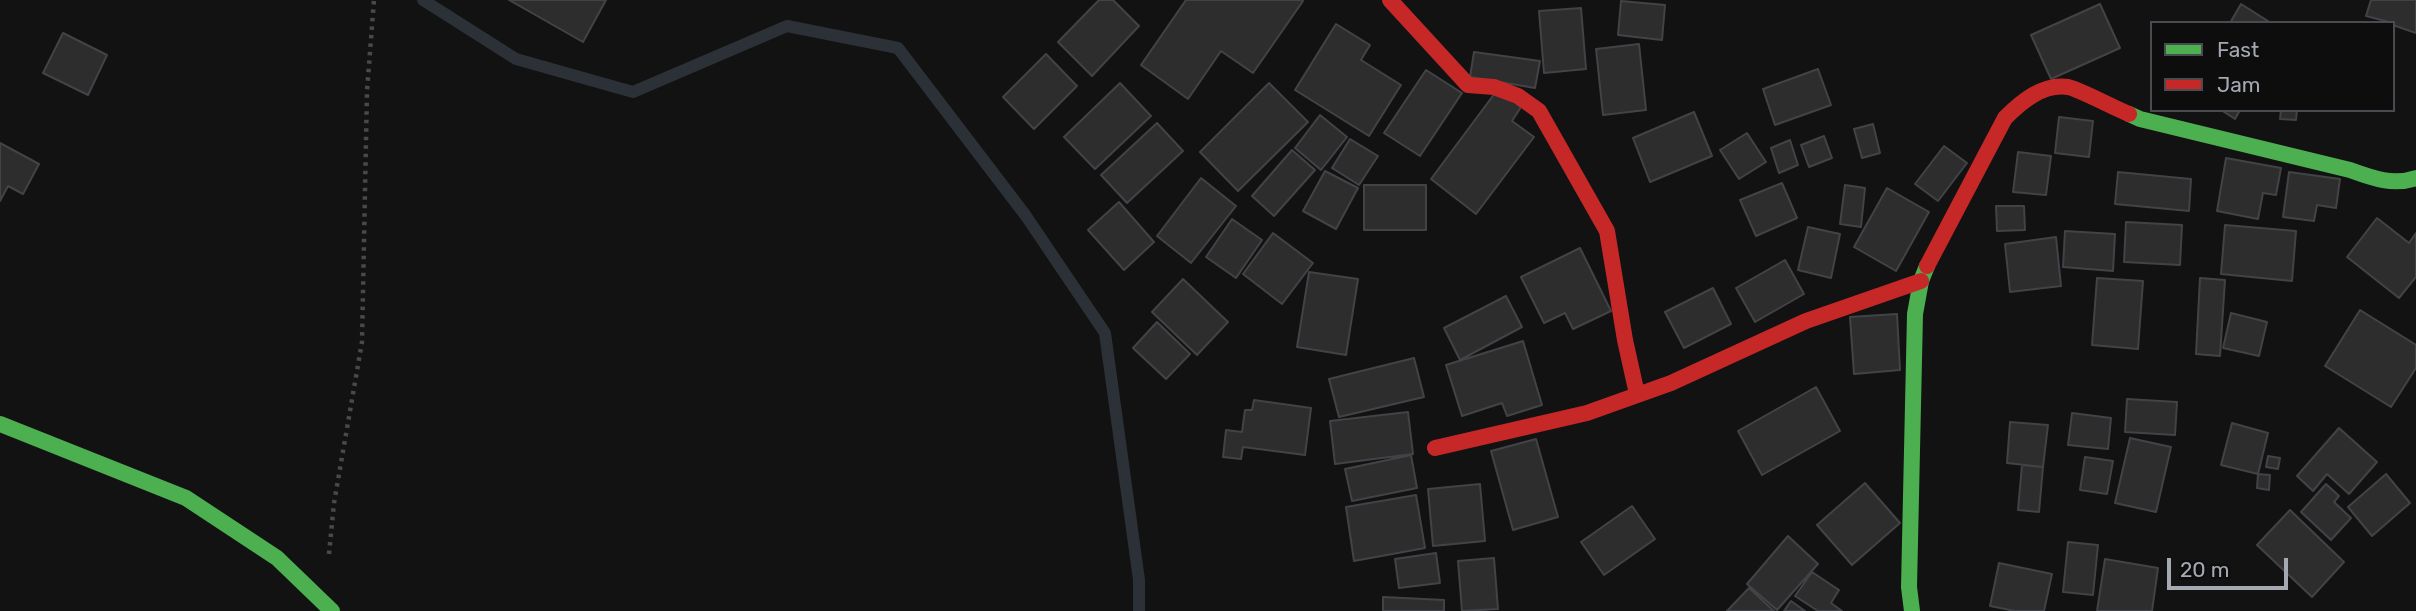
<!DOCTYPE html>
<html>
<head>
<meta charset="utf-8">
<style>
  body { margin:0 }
  #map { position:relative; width:2416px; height:611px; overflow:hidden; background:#121213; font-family:Rubik,sans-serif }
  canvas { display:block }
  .legend { position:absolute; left:2150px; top:21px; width:245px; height:91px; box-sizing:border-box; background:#0d0d0e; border:2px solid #4a4b50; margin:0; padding:9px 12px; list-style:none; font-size:21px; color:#a5a9b2 }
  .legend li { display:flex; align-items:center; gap:14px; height:35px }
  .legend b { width:35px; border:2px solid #4a4b50 }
  .scale { position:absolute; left:2167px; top:558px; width:121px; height:32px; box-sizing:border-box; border:4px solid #a5a9b2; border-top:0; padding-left:9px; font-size:21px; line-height:24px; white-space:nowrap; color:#a5a9b2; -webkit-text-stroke:5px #0d0d0e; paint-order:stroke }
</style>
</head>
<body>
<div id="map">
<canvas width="2416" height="611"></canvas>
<ul class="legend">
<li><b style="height:9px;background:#4caf50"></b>Fast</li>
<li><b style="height:9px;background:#c62828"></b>Jam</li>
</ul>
<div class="scale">20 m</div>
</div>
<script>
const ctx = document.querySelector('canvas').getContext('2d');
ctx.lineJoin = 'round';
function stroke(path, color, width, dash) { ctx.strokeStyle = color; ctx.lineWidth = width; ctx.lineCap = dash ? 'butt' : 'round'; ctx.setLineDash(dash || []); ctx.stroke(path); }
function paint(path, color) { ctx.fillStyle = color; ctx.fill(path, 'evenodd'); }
stroke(new Path2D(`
  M423,0L516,59L633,92L787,26L898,48L1026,216L1105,333L1139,580V611`), '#2b3136', 12);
const building = new Path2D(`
  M509,0H606L583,42Z
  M1099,0H1113L1139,26L1092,76L1058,42Z
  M1186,0H1302L1303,1L1253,73L1221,51L1188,99L1141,65Z
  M2371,0H2416V33L2393,25V23L2366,16Z
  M1621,1L1665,5L1662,40L1618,35Z
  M2100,4L2120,48L2051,79L2031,35Z
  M2241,4L2268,21L2267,23H2230Z
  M1581,8L1586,69L1544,73L1539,11Z
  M1336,24L1370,45L1361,60L1401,85L1369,136L1295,90Z
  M63,33L107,55L88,95L43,73Z
  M1639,44L1646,110L1603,115L1596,49Z
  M1474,52L1540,61L1535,88L1470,77Z
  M1046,54L1077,86L1034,129L1003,97Z
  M1818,69L1831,105L1775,125L1763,89Z
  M1426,70L1462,93L1420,156L1384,133Z
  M1120,83L1151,116L1095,169L1064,137Z
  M1269,83L1308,122L1238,191L1200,152Z
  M1498,89L1521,107L1512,121L1534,137L1476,214L1431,179Z
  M2221,110H2240L2235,119Z
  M2281,110H2297L2296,120L2280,119Z
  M1694,112L1712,156L1650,182L1633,138Z
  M1320,115L1347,137L1321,170L1295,148Z
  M2059,117L2093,121L2089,157L2055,153Z
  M1157,123L1183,151L1127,203L1101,175Z
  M1873,124L1880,153L1862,158L1854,129Z
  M1747,133L1766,162L1739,179L1720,150Z
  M1824,136L1832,158L1809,167L1801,145Z
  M1350,139L1378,156L1359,185L1332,168Z
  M1790,140L1798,165L1779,173L1771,148Z
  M0,143L39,164L23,194L8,186L0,201Z
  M1944,146L1967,163L1938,201L1915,184Z
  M1292,150L1315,170L1274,216L1252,196Z
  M2018,152L2051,156L2046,195L2013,192Z
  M2226,158L2281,168L2276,195L2263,193L2258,219L2217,211Z
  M1325,171L1358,188L1336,229L1303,211Z
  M2118,172L2191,179L2189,211L2115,204Z
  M2289,172L2340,179L2336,208L2317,205L2314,221L2283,217Z
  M1201,178L1236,206L1191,263L1157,236Z
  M1782,183L1797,218L1756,236L1740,200Z
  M1364,185H1426V230H1364Z
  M1845,185L1865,188L1861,227L1840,224Z
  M1887,188L1929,212L1896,271L1854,247Z
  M1119,202L1154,242L1124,270L1088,230Z
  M1996,206H2024L2025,230L1997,231Z
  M2377,218L2409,243L2416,233V277L2399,298L2347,257Z
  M1232,219L1262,240L1236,278L1206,257Z
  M2126,222L2182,225L2180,265L2124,262Z
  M2225,225L2296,231L2292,281L2221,274Z
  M1808,227L1840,234L1831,278L1798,270Z
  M2065,231L2115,234L2113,271L2063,267Z
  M1273,233L1313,263L1282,304L1243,274Z
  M2056,237L2061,286L2010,292L2005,244Z
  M1580,248L1611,311L1573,329L1565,313L1544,323L1521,277Z
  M1785,260L1804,294L1755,322L1736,288Z
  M1309,272L1358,279L1346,355L1297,347Z
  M2097,278L2143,281L2138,349L2092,345Z
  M2200,278L2225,280L2220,356L2196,354Z
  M1183,279L1228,322L1197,355L1152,312Z
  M1713,288L1731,324L1684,348L1665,312Z
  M1506,296L1522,327L1460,360L1444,328Z
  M2360,310L2416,345V368L2391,407L2325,366Z
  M2231,313L2267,322L2259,356L2223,348Z
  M1897,314L1900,370L1854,374L1850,317Z
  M1157,322L1190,354L1166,379L1133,348Z
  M1523,341L1542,405L1507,416L1502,403L1462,416L1446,365Z
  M1414,358L1424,397L1339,417L1329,379Z
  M1816,387L1840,431L1762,475L1738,431Z
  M2127,399L2177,402L2175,435L2125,432Z
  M1254,400L1311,408L1305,455L1243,447L1241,459L1223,457L1226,430L1242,432L1245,410H1252Z
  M1408,412L1413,454L1335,464L1330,421Z
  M2072,413L2111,418L2108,449L2068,445Z
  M2010,422L2048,425L2043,467L2007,463Z
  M2232,423L2268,433L2258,474L2221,465Z
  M2339,428L2377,462L2349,494L2327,474L2313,491L2297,476Z
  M2130,438L2171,447L2156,512L2115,503Z
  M1536,439L1558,517L1513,530L1491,451Z
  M1411,455L1417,488L1352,501L1345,469Z
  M2268,456L2280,458L2278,469L2266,467Z
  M2085,457L2113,461L2107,494L2080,490Z
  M2022,465L2043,467L2039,512L2018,510Z
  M2258,474L2270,475L2269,490L2257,488Z
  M2386,474L2410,503L2372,536L2348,507Z
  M1865,483L1900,523L1852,565L1817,525Z
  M1480,484L1485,541L1433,546L1428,489Z
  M2326,484L2339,496L2334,502L2351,518L2331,540L2301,512Z
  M1416,495L1425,548L1354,561L1346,507Z
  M1632,506L1655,539L1604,575L1581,542Z
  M2290,510L2344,562L2312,597L2257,545Z
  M1788,536L1818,564L1777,610L1747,584Z
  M2068,542L2098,545L2093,595L2063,592Z
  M1436,553L1440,583L1399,588L1395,559Z
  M1494,558L1498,609L1462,611L1458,561Z
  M2105,559L2158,568L2152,611H2097Z
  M1999,563L2052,574L2044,611H2015L1990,606Z
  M1812,572L1839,590L1831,603L1842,611H1818L1795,596Z
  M1749,588L1774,611H1727Z
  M1383,597L1444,600V611H1383Z
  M1791,601L1805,611H1784Z`);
paint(building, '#2d2d2e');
stroke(building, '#424346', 2);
stroke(new Path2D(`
  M329,554L334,503L362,342L367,91L374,0`), '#48494c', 4.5, [3.5, 5]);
stroke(new Path2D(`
  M2129,114L2140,119L2350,170C2372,178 2393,186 2416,178
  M0,424L186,498L277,558L332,611
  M1912,611L1909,587L1915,314L1921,281L1927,266`), '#4caf50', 16);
stroke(new Path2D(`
  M1390,0L1468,85L1494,87L1518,96L1539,111L1607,231L1625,340L1637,394
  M1927,266L2005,118C2021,102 2043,83 2068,87C2081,90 2114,108 2129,114
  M1435,448L1587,413L1671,383L1806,321L1921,281`), '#c62828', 16);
</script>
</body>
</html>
